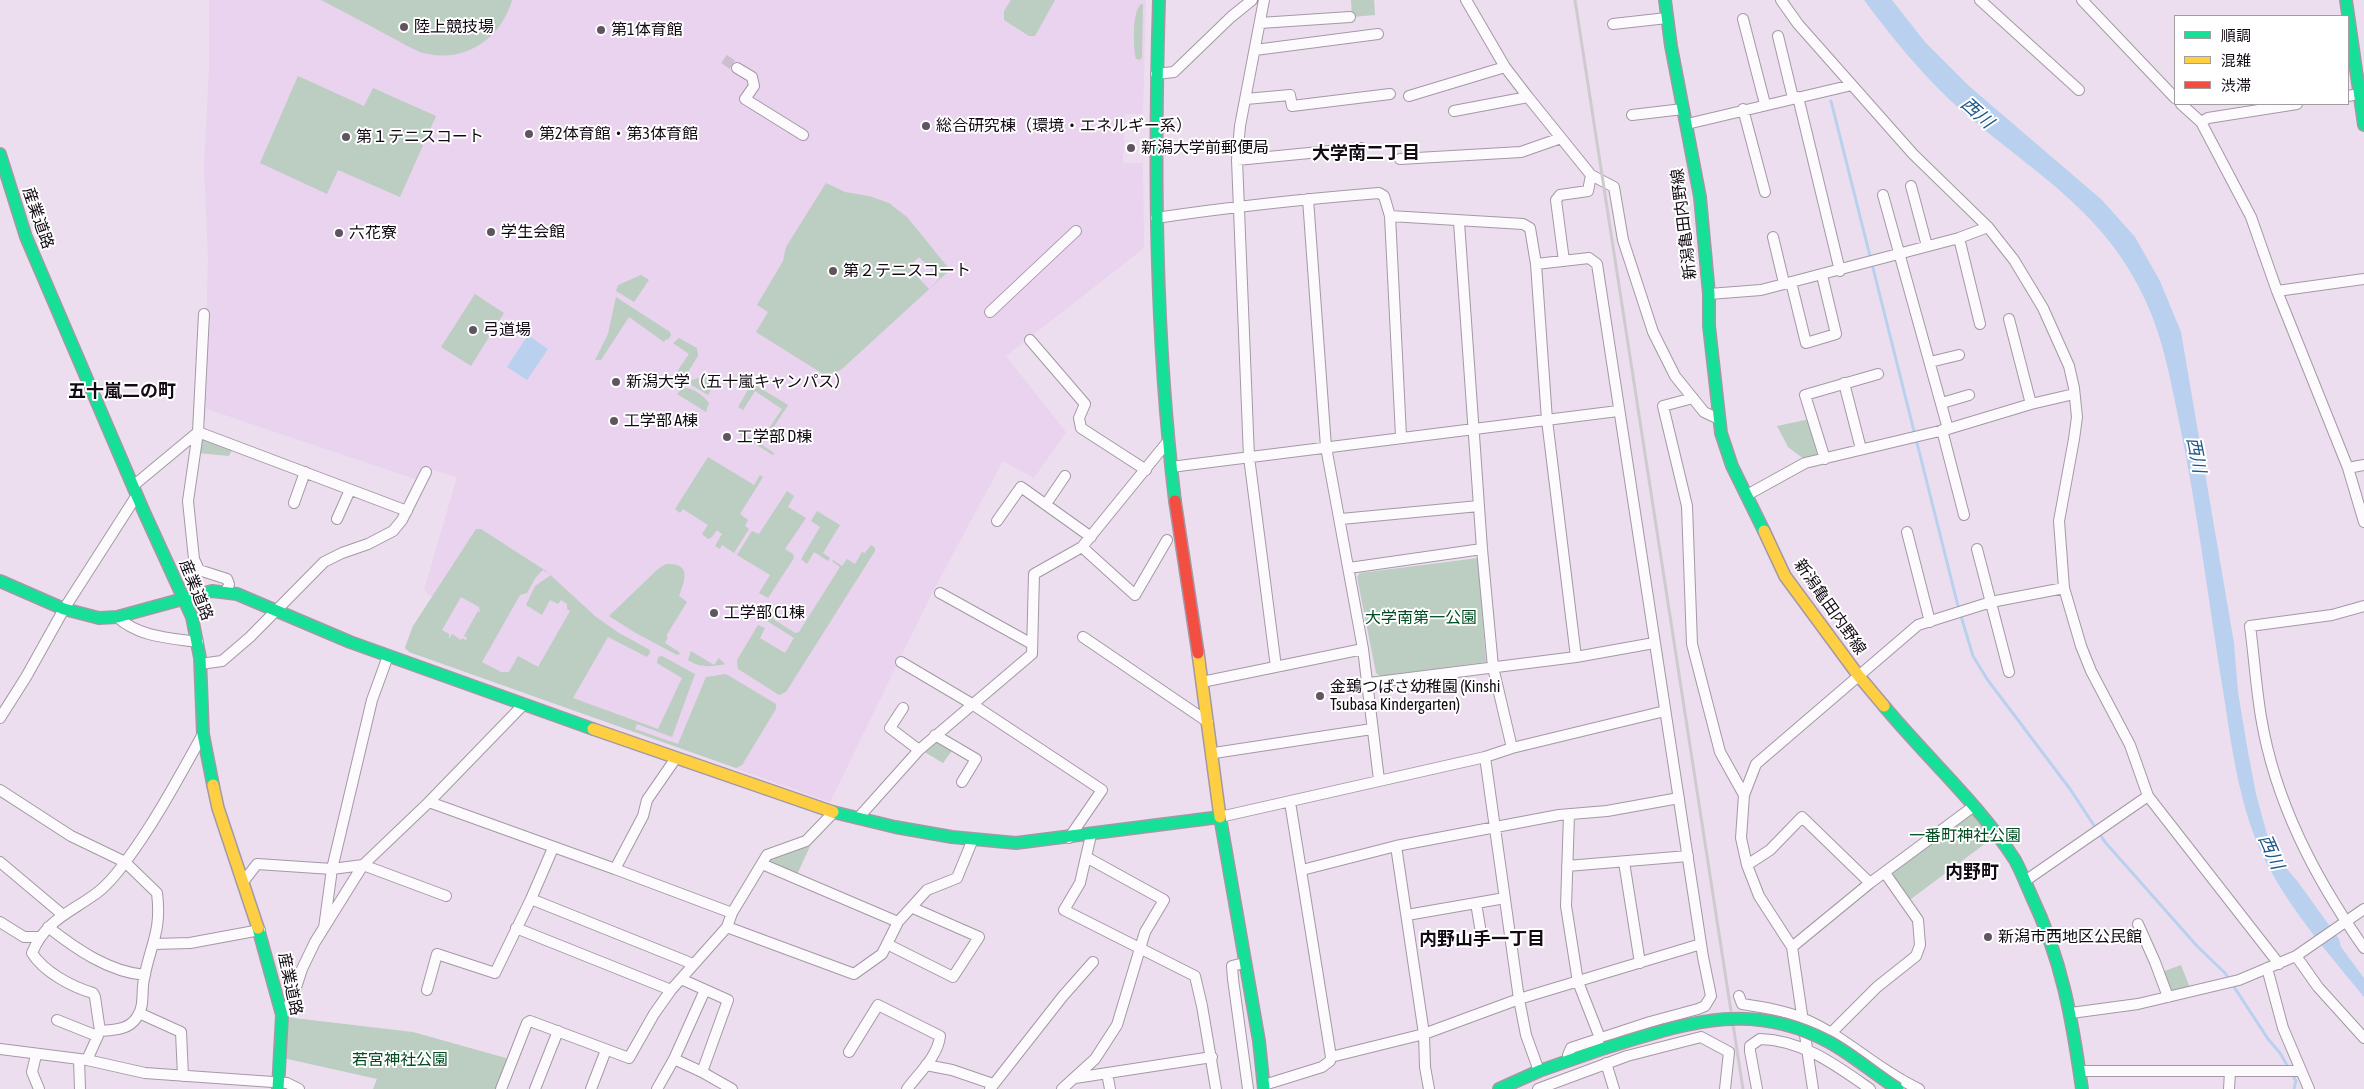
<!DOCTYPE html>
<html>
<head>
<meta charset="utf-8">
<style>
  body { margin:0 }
  #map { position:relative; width:2364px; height:1089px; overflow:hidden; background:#ecdeee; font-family:"Asap Condensed","Noto Sans JP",sans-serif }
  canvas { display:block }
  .legend { position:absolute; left:2174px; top:15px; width:175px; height:90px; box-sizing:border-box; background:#fff; border:1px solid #a19da1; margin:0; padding:6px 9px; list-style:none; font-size:15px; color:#130a14 }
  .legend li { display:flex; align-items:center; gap:10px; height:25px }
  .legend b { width:25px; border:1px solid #a19da1 }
</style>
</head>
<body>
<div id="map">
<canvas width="2364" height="1089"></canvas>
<ul class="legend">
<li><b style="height:6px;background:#16e098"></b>順調</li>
<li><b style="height:6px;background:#ffcf43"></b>混雑</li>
<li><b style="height:6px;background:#f24e42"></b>渋滞</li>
</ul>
</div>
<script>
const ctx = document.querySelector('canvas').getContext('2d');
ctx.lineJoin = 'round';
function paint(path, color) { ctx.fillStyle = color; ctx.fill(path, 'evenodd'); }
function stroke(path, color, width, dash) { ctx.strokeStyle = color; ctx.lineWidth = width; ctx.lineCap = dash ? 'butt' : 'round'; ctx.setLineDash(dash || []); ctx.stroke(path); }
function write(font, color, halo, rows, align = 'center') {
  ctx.font = font + ' "Asap Condensed","Noto Sans JP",sans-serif'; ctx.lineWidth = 4; ctx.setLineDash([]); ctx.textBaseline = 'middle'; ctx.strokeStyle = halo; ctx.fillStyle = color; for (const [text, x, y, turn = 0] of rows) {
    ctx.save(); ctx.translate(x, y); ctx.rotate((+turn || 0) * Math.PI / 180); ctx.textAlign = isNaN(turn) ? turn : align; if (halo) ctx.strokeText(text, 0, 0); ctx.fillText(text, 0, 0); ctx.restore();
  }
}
paint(new Path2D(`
  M209,0H1146L1143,114H1125L1123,163H1143L1144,248L1006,356L1066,432L1034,478L1003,461L930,597L830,802L409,652L405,648L406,642L413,626L432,597L424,590L457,477L422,467L415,479L204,408L208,258L204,165L209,68Z`), '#e9d3ee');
paint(new Path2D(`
  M321,0H512C501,40 462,65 420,52C410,48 399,41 389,36C367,24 344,12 321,0Z
  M1011,0H1055L1035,36H1029L1004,20V11Z
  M1351,0H1374L1375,15L1352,17Z
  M1141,4H1143L1142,57L1140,60L1136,59C1133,47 1132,12 1141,4Z
  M298,76L364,106L373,88L436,116L400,197L338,170L327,194L260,163Z
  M826,183L845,192L869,196L889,203L907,217L950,270L843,368L836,373L823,374L756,332L768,312L757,305L783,261L786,247ZM919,257L940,278L929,289L908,267Z
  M641,275L649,280L634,302L616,291L618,285Z
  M475,294L504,313L471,366L441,347Z
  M616,297L670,332L671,335L668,340L666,339L664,342L629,317L601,360H595L608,334Z
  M679,338L697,348L698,356L681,383L674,385L670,382L689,354L673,343Z
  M714,372L713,386L708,395L690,384L692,380L709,375Z
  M752,383L788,405L762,445L774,453L773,455L739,434L741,431L759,443L782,409L755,391L743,410L738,407Z
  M683,388C692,387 703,395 709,403L706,412L677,394Z
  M1810,419L1817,455L1804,459L1788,447L1777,426Z
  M199,438L233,448L229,456L197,453Z
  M708,457L754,485L760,475L763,477L740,514L748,520L745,526L749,529L734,553L722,545L720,549L715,546L722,534L717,530L712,537L708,539L702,534L708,525L683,509L680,513L675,509Z
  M787,491L794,496L788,507L806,518L785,549L793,554L794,558L768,598L759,593L770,575L737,555L752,531L759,534Z
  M817,511L840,525L823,553L830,558L828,561L814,552L807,564L801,559L820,527L811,521Z
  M476,529H481L546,571L596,617L619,633L650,650V653L647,657L608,637L573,698L658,729L682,678L657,663L658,657L662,656L695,674L672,737L637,724L635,729L678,744L706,677L726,674L776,704V709L742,765L736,768L409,652L405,648L413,626ZM543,570L551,575L535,586L526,605L542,615L550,600L558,604L561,600L567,604V609L570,611L538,667L518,656L509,672H501L482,662L520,595L527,593L536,577ZM461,597L479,607L480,612L478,611L464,636L467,638L466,640L462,638L461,640L452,634L449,639V634L442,630Z
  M871,545L875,548V551L786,692L779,695L738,669L737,660L758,625L765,628L760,638L785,653L794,638L767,621L765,615L768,610L772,608L777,611L773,619L795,633L799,632L840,567L832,561L833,560L842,566L847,559L855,564L862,552L865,553Z
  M1478,558L1486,662L1380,676L1376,673L1357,577L1360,573Z
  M666,564C692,563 685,580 679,596L687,602L666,636L668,637L665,643L679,652L680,654L677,655L634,632L609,616L658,569Z
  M691,651L714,665L719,658L725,664C711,667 700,668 688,660Z
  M935,737L954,748L943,763L921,750Z
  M1973,808L1994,837L1907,902L1886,873Z
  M805,841L811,844L795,879L767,865L774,854Z
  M2181,965L2190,988L2171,992L2162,972Z
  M285,1017L413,1032L513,1060L500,1089H373L377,1079L283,1058Z`), '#bccdc1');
paint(new Path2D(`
  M1864,0H1892L1925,42L1969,86L2102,200L2135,237L2160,281L2181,332L2234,643L2238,692L2248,752L2256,794L2268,838L2275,855L2298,882L2339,939L2341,947L2364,978V997C2329,954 2290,910 2265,860C2241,812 2233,756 2225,703C2209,607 2198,511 2178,416C2170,378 2163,339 2147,304C2105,207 2024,168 1951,101C1919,71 1890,35 1864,0Z
  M528,335L548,349L527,380L507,367Z`), '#b9d1ef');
stroke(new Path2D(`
  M1831,101L1958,606L1973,656L1987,679L2070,789L2105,842L2197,946L2225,973L2268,1039L2280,1053L2296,1081L2294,1089`), '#b9d1ef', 3);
stroke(new Path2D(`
  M724,59L737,68`), '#cbbecd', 10, [10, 5]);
const street = new Path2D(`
  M1264,0L1240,126L1237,160L1249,457L1276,667
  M1466,0L1505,67L1528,97L1591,175L1614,187L1623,240L1653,332L1675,376L1704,412L1719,419
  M1781,0L1798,24L1913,154L1988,227L2014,260L2043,308L2069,366L2074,388L2077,417L2074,439L2059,521L2064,588L2081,646L2091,671L2130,745L2148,796L2279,964
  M1980,0L2079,90
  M2082,0L2175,98
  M1743,19L1765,104
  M1260,23L1350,17
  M1613,24L1667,18
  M1778,36L1793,98
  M1255,50L1378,34
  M737,68L752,77L754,86L745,99L803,135
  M1156,74L1174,72L1231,17L1252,0
  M1409,96L1505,67
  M2348,96L2364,93
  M1798,97L1840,271
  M1246,99L1290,95L1292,106L1390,94
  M2181,104L2201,122L2251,217L2277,291L2348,468L2364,522
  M1743,109L1765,192
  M1454,111L1528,97
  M1632,115L1683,109
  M2201,122L2208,118L2297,104
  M1687,124L1852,85
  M1400,159L1521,152L1561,138
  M1237,160L1361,148
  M1911,186L1927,246
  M1883,195L1948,429
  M1308,199L1326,447L1363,649L1379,780
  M1390,216L1523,224L1530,228L1536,264L1589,258L1597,264L1703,957L1711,996L1705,1006L1698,1009L1650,1022L1571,1048L1568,1055L1569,1060
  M1156,218C1230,207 1304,199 1379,193L1384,196L1390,216L1401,436
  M1459,222L1482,549L1493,667L1512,748
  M1773,237L1784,283
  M1959,238L1980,324
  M1564,261L1556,200L1560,195L1588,191L1591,175
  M1536,264L1547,420L1576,657
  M1791,282L1806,343L1836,334L1822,275
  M2277,291L2364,279
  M1709,294L1761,290L1959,238L1988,227
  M990,312L1076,231
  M204,314L198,432L188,501L194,559L199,570L227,579L229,584L226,592
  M2009,319L2031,404
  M1030,340L1085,404L1079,418L1081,428L1146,470
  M1930,362L1959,355
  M1844,383L1861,449
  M1693,398L1663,406L1687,506L1692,644L1720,752L1744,795
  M1942,403L1969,395
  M1942,430L1964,515
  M1825,459L1805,395L1878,374
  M1171,467L1618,411
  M2348,468L2364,465
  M133,486L198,432L407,511
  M1747,495L1805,463L1948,429L2031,404L2074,394
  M294,503L305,472
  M1046,504L1065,476
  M337,519L350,490
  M1341,519L1479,506
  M997,521L1021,487L1091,537
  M1907,532L1930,622
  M1082,547L1135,595L1167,540
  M1977,549L2009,672
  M1349,568L1482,549
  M940,593L1032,644
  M2364,606L2332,615L2250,626C2254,656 2256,687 2261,717C2275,802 2315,878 2364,948
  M117,617C139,637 169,638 198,642
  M1083,637L1208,722
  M901,662L972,704L1102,790L1069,838
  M200,664L222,661L250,637L324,562L342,553L368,544L393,531L402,520L426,472
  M1202,682L1363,649
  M1369,683L1576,657L1654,643
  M524,704L429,802L615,869
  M903,708L890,728L919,750
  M0,718L26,677L64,609L137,495
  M935,735L976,759L962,782
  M1214,753L1372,729
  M1485,757L1519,999L1526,1035L1539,1071
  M676,758L647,800L643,816L615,869L732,913
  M0,790L71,836L125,862L157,893C162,932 150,945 144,979C141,992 145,1006 137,1017C129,1030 114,1030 100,1031
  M1569,815L1566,906L1578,982L1600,1038
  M859,817L919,750L1032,654L1034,574L1082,547L1169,440
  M1220,817L1485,757L1512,748L1665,711
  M1091,835L1080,883L1064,910L1195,976L1202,1006L1216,1089
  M1396,846L1424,1034L1425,1067L1429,1089
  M0,862L63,915
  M1624,862L1640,963
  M1747,865L1770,850L1802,817L1870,883
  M1567,866L1688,856
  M1302,870L1396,846L1559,815L1607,811L1679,798
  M2025,881L2148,796
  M243,882L257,864L332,869L363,865L446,896
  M531,899L693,964
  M1476,903L1482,939
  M1407,915L1505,898
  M0,922L24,937H38
  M898,922L927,890L957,878L973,839
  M2138,924L2155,962L2168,997
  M48,927C76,949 109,972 145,975
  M727,927L732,913L767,855L806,841L834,812
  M324,928L332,869L372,700L388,656
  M516,928L671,990
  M154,944L190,943L260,930
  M887,944L953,977L979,937L913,908
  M1792,947L1870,883L1974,806
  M2296,956L2318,987L2364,1038
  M1244,963L1232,966L1233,979L1248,1089
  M2267,968L2283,1028L2309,1089
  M681,979L728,1000L702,1072L732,1089
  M427,990L437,954L495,973L531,899L553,848
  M1739,996L1742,1004C1762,1007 1783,1010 1802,1018C1844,1035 1877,1070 1919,1089
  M139,1013L181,1032L183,1076
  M2071,1013L2138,1004L2239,980L2296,956L2364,909
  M282,1015L292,1000L302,969L315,942L363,865L429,802
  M57,1020L97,1036
  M1830,1034L1877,987L1916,956L1920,945L1918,920L1885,873
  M0,1049L87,1060L145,1073L287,1083L299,1089
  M849,1052L878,1005L940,1036C938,1056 919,1073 907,1089
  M36,1055L32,1072L39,1089
  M1331,1057L1424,1034L1519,999L1701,944
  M79,1059L80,1089
  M674,1059L702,1072
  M87,1060L100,1031L95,997L93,993C72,987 44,972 32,953C45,921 69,913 94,895C106,887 118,872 126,861C155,822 179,777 203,734
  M1606,1063L1614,1089
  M926,1065L952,1070L993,1084
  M2079,1071H2301
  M1107,1073L1110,1089
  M1075,1078L1212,1057
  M1264,1085L1322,1067L1330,1061L1331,1057L1290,802
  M501,1089L527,1023L530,1021L629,1058L654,1014L671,990L727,927L854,974L882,954L898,922L762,864
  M535,1089L558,1031
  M591,1089L606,1050
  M657,1089L674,1059L705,990
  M990,1089L1063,996L1093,962
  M1062,1089L1095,1059L1117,1025L1145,932L1164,900L1086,857
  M1538,1089L1627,1056L1701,1037L1729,1052L1725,1089
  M1757,1089L1750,1051V1046L1760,1039C1803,1040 1837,1066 1870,1089
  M1813,1089L1792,947L1759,896L1747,865L1741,838L1744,795L1756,764L1918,625L1991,602L2064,588
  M2229,1089L2230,1072`);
const fast = new Path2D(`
  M1159,0C1154,167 1155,335 1175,501
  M1665,0L1671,46L1700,197L1709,294V326L1721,433L1732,466L1764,531
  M2346,0L2364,125
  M0,154L26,237L144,512L192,617L200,658L203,734L213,785
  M0,581L64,609L99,618L117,617L212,591L237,594L350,642L593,729
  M1884,706C1927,758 1979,804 2015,860C2021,871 2026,884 2031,895C2062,960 2072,1018 2082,1089
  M833,812L895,827L952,837L1016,843L1220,817L1259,1041L1264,1089
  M258,928L282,1015L278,1089
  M1499,1089L1539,1071L1605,1048`);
const slow = new Path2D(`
  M1764,531L1785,576L1858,675L1884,706
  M1198,653L1220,817
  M593,729L833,812
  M213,785L218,808L258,928`);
const jam = new Path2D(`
  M1175,501L1198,653`);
stroke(street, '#a399a5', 12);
stroke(fast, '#a399a5', 14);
stroke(slow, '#a399a5', 14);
stroke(jam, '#a399a5', 14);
stroke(street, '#fcfafc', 10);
stroke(fast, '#16e098', 11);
stroke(slow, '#ffcf43', 11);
stroke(jam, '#f24e42', 11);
stroke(new Path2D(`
  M1575,0L1743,1089`), '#cecacf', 3);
const fastBridge = new Path2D(`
  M1605,1048C1684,1024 1750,999 1829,1042C1853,1055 1874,1074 1898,1089`);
stroke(fastBridge, '#a399a5', 14, []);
stroke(fastBridge, '#16e098', 11);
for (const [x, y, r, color] of [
  [404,27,5,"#5f5460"],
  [601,30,5,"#5f5460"],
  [926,126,5,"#5f5460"],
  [529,134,5,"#5f5460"],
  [346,137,5,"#5f5460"],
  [1131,148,5,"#5f5460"],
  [491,232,5,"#5f5460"],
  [339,233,5,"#5f5460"],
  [833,271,5,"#5f5460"],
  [473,330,5,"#5f5460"],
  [616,382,5,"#5f5460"],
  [614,421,5,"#5f5460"],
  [727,437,5,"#5f5460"],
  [714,613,5,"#5f5460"],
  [1320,696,5,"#5f5460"],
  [1988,937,5,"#5f5460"]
]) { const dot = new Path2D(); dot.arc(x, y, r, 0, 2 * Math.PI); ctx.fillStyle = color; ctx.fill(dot); stroke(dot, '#fff', 2); }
write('16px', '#130a14', '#fff', [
  ["陸上競技場",414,27],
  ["第1体育館",611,30],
  ["総合研究棟（環境・エネルギー系）",936,126],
  ["第2体育館・第3体育館",539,134],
  ["第１テニスコート",356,137],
  ["新潟大学前郵便局",1141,148],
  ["学生会館",501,232],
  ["六花寮",349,233],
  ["第２テニスコート",843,271],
  ["弓道場",483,330],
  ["新潟大学（五十嵐キャンパス）",626,382],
  ["工学部 A棟",624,421],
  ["工学部 D棟",737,437],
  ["工学部 C1棟",724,613],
  ["金鵄つばさ幼稚園 (Kinshi",1330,687],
  ["Tsubasa Kindergarten)",1330,705],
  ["新潟市西地区公民館",1998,937]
], 'left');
write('16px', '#130a14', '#fff', [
  ["産業道路",38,218,71],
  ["新潟亀田内野線",1684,224,-97],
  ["産業道路",196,590,68],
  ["新潟亀田内野線",1830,607,55],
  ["産業道路",290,984,78]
]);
write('16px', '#014c21', '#fff', [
  ["大学南第一公園",1421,618],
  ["一番町神社公園",1965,836],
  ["若宮神社公園",400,1060]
]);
write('italic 18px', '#1e5887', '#fff', [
  ["西川",1977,113,42],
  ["西川",2196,455,79],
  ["西川",2271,852,66]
]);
write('bold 18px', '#130a14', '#fff', [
  ["大学南二丁目",1366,153],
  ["五十嵐二の町",122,391],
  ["内野町",1972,872],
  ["内野山手一丁目",1482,939]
]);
</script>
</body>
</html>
